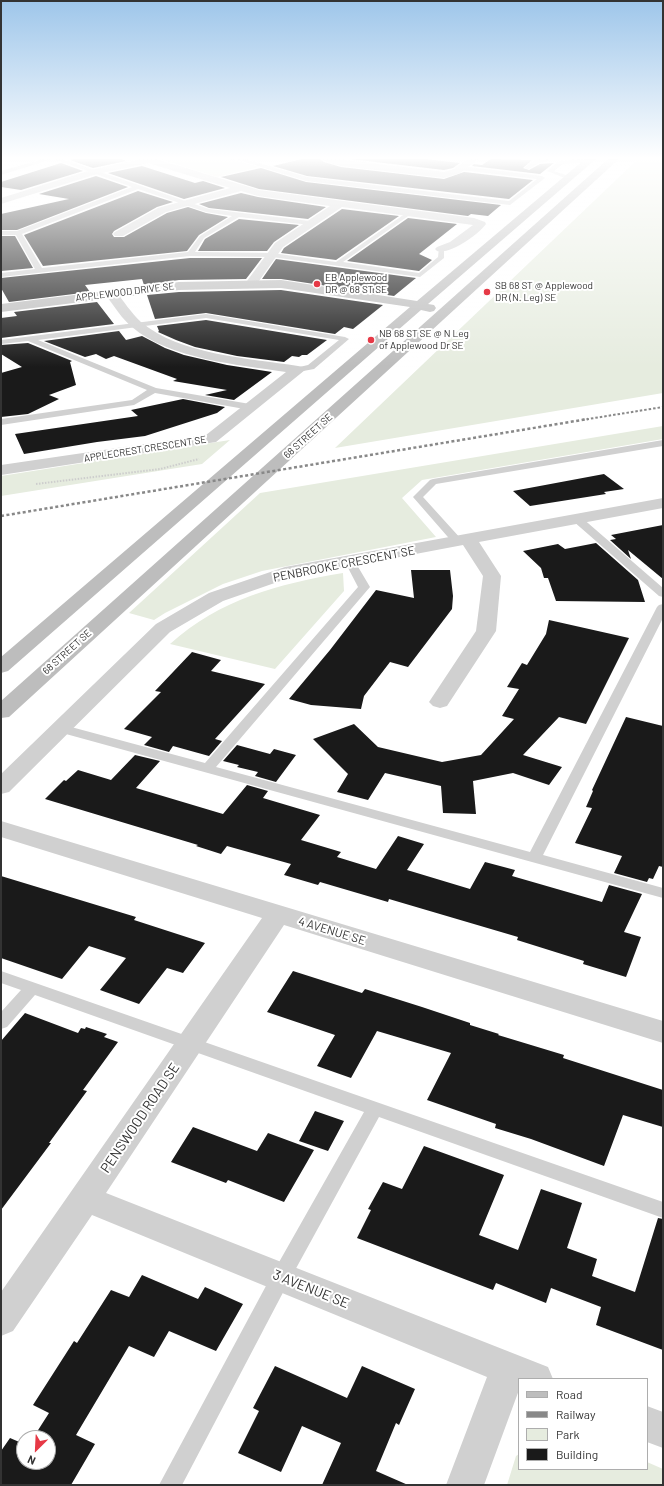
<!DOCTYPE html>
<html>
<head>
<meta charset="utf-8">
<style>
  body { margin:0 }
  #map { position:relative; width:664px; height:1486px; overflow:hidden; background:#fff; font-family:Barlow,sans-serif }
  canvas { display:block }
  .frame { position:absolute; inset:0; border:2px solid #333; pointer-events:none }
  .legend { position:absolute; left:518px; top:1378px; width:130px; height:92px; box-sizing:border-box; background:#fff; border:1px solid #adadad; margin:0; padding:5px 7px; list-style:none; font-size:12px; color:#333 }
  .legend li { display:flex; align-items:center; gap:8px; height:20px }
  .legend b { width:20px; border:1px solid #adadad }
  .north { position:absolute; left:16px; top:1430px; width:40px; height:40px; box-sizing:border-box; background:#fff; border:1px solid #adadad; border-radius:50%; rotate:204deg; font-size:11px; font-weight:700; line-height:16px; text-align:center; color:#333 }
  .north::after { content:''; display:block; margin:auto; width:14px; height:18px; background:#e63946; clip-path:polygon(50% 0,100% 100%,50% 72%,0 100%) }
</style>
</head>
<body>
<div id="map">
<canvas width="664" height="1486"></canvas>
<div class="frame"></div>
<ul class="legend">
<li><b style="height:5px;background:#bdbdbd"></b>Road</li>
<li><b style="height:5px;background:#888"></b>Railway</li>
<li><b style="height:11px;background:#e6ecdf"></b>Park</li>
<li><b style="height:11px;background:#1a1a1a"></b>Building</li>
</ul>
<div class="north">N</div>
</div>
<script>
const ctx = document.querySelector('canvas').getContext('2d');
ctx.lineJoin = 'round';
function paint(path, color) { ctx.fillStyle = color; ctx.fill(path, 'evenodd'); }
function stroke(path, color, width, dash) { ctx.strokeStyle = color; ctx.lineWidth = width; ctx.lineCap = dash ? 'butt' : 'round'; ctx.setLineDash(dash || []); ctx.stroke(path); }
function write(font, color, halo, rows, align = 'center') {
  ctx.font = font + ' Barlow,sans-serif'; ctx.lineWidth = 4; ctx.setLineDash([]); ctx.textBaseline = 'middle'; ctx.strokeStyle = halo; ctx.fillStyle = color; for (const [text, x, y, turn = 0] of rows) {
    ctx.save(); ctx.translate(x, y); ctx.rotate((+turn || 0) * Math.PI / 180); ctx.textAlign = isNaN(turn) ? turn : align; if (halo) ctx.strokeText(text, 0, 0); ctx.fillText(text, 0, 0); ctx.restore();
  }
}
paint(new Path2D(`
  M160,159H231L259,167L217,177Z
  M638,159H663V393L335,448Z
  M663,426V439L422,480L402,498L436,537L262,571L223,584L165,613L154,620L129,613L260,493Z
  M230,440L202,464L1,496V476Z
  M343,573L344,591L275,669L170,644C220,599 278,584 343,573Z
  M519,1454V1469H647V1462L663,1469V1485H507L516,1456Z`), '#e6ecdf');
paint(new Path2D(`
  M74,159H121L126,161L93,168L70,160Z
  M302,159H320L324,162L341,167L444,179L464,172L533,180L509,199L307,176L273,166Z
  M350,159H426L460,163L453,168L444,170Z
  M491,159L532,160L523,168L529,170L540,164L554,163L540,174L472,166L474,164L482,165Z
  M61,163L83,171L21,190L1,187V182Z
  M142,166L195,183L203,181L225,188L184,199L108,173Z
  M261,168L306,182L501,205L488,216L471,214L468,216L259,189L221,177Z
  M96,176L128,187L17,230H1V214L69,199L39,194Z
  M138,191L173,202L157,207L114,231L112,234L114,237H124L167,213L188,207L206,213L228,217L199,235L187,251L43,266L24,235Z
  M241,193L258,197L326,207L308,219L209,208L199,204Z
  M342,209L399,216L336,260L281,253L284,248Z
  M408,218L457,224L419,254L432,260L419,271L347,261Z
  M239,219L299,225L274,242L267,251H198L205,239Z
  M1,236H15L33,268L1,271Z
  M190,258H262L246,279L179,280L144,285L142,279L85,285L90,292L9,302L1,288V278Z
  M276,259L416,278L394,296L281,279H262Z
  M281,290L383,305L353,329L344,327L335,334L206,313L155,319L147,295L179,292Z
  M97,302L114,324L1,338V318L17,316L14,312Z
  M206,320L327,340L307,355H302L299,357L292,356L284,362L237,356L195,347L176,340L158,332L159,331L157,326Z
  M119,331L126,340L142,336L165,348L184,355L227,365L272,372L234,400L205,395L227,390L173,381L177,379L114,356L106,359L96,354L85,357L44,341Z
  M28,343L72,361L70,362L76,385L49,395L59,399L28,414L1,417V373L22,367L1,354V345Z
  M183,399L225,407L217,413L145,436L97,442L24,454L15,434L138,416L131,410Z
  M604,474L624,489L604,492L606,494L530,506L513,491Z
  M663,525V579L628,550L631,559L610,540L616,539L611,535Z
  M596,543L638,580L645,602L556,601L548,578H544L541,568L523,551L558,544L565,549Z
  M411,570H450L453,596L452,609L408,667L390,662L364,696L361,709L311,705L289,699L330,650L376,590L414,598Z
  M549,620L629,638L586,724L559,717L523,755L562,767L549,785L513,773L473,781L476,814L443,813L441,786L385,773L368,800L337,792L348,774L313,739L354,724L378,747L412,755L442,762L481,755L514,719L502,716L519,689L507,687L522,663L527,665L546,634Z
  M192,652L221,660L211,671L265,684L215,739L222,741L209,756L173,746L169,752L144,745L152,737L124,729L161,692L155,691Z
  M626,717L663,726V867L659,866L653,879L649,878L647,882L614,873L622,856L575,843L592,808L586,807L593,791L592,790Z
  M237,745L270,754L274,749L296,755L276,782L255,776L258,772L237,767L239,765L223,761Z
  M135,755L160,761L136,788L223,814L247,785L268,791L263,798L320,815L301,840L341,852L337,857L376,869L398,836L424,844L407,870L470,889L485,862L515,870L512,876L602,902L609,885L642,894L624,932L641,937L626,977L583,964L584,961L517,940L518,937L389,899L388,902L320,882L318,885L284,875L291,864L227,846L221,854L196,846L198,845L45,799L64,780L66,781L78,770L111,780Z
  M1,876L136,917L134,920L205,943L183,973L167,968L139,1004L100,990L126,958L89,946L62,979L1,958Z
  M293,971L362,993L365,989L422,1007L470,1023V1025L499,1034L498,1035L564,1055L563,1058L663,1090V1127L623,1115L604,1166L531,1139L495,1128L496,1124L427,1100L451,1053L377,1031L351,1078L317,1066L335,1035L267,1012Z
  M25,1013L78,1033L81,1028L85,1029L86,1027L107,1034L104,1037L118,1042L83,1090L87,1091L49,1143H51L1,1210V1041Z
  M315,1111L344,1121L328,1151L299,1141Z
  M193,1127L257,1151L268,1133L314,1150L284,1202L228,1180L226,1183L171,1162Z
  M424,1146L504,1175L479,1235L518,1250L541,1189L582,1203L567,1248L597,1259L592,1276L635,1292L658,1218L663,1219V1350L596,1325L601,1307L551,1288L546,1303L496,1283L493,1290L357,1238L371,1210L368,1209L383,1182L402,1189Z
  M142,1275L198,1299L205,1287L243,1304L216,1351L169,1331L154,1357L129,1346L76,1435L95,1444L71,1485H1V1451L10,1438L24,1444V1462H48V1438H33L49,1413L33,1405L74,1341L77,1343L111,1290L129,1297Z
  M275,1366L347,1398L362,1366L415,1389L399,1425L396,1423L376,1471L408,1485H322L341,1443L302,1426L281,1472L238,1453L259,1411L253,1408Z`), '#1a1a1a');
stroke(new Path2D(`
  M36,484L160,469L199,459`), '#cdcdcd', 2, [1.5, 1.5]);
paint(new Path2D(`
  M43,159H52L1,175V171Z
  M54,159H62L209,209L310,221L313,223L310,225L239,217L204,238L195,252L272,253L336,262L409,211L412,213L411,214L343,262L419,273L438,257L439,248L444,249V258L420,277L272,257L190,256L1,277V273L35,269L16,235H1V231H17L132,187ZM138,189L206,212L232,216L200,236L188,252L42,268L22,234Z
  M236,159H245L307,177L509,201L537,179L461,170L458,168L461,166L542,176L545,178L510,205L306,181Z
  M549,159V161L539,163L529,169L524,168L535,160Z
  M580,159L593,160L590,162L563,164L554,171L571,177V179H567L547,171L559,161Z
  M206,314L345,337L349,339L314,369L298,372L294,370L295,368L308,365L339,340L206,318L38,340L156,388L250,404L254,407L250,410L155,393L134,405L1,425V419L132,400L147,390L28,341L1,344V340Z
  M663,440V446L436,484L423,497L462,540L463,542L462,544H454L413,497L430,480L433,479Z
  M577,516L581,517L663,588V597L659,596L573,521L572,519L573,517Z
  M350,559L354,560L370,587L216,767L530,852L657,607L659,605L663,604V618L543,855L663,888V898L55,731L54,728L55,725L60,724L205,763L358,587L345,562Z
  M1,971L663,1202V1218L379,1117L288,1283L182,1485H159L274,1271L364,1112L35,995L7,1027L1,1029V1012L21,990L1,983Z`), '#d0d0d0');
paint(new Path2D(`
  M140,159H156L259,190L474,218L485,222L486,224C479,234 450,255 437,251L435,249L437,247L450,242L473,225L342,207L283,247L254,288H246L244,285L275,243L330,206L258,196L241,191L166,212L123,236H115L113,234L115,232L158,208L230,188L148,163L97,174L1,204V198L91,170Z
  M322,159H338L444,172L454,169L468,159H479L460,173L444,178L341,166L324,161Z
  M111,290L115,291C124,301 131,313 141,322C180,355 249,358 298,366L303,367L305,370L216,442L1,475V465L206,435L286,372C240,365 169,359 132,327C122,319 115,307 107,297L105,294L107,291Z
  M663,498V508L479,542L501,576L496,631L447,706L440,708L433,706L429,702L476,631L483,576L463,545L289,578L223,601L170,632L9,792L1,794V774L156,624L209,593L285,567Z
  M1,821L663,1021V1043L284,925L106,1193L548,1367L553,1379H519V1390L484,1485H446L487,1377L92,1215L13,1331L1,1336V1292L262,918L1,837Z
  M647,1406L663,1412V1448L647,1442Z`), '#d0d0d0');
paint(new Path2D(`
  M585,159H596L428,304L434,305L436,308L434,311L430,312L421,310L8,671L1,673V657L410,307L281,288L179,290L1,312V304L179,282L281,280L417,301Z
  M608,159H619L9,717L1,718V701Z`), '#bdbdbd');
stroke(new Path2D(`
  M582,420L663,407`), '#888', 2, [2.5, 2]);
stroke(new Path2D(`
  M1,516L588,419`), '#888', 2.5, [3, 2.5]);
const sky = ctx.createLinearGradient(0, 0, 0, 367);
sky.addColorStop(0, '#9ec6ea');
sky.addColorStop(0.43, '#fff');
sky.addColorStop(1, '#ffffff00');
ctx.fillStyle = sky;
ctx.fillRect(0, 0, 664, 367);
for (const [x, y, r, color] of [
  [317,284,4,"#e63946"],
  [487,292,4,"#e63946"],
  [371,340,4,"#e63946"]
]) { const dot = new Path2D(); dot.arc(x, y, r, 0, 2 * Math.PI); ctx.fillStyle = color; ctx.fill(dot); stroke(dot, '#fff', 1.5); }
write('10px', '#333', '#fff', [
  ["EB Applewood",325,278],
  ["DR @ 68 ST SE",325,290],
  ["SB 68 ST @ Applewood",495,286],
  ["DR (N. Leg) SE",495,298],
  ["NB 68 ST SE @ N Leg",379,334],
  ["of Applewood Dr SE",379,346]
], 'left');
write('10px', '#333', '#fff', [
  ["APPLEWOOD DRIVE SE",125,292,-7],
  ["68 STREET SE",308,436,-42],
  ["APPLECREST CRESCENT SE",145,449,-9],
  ["68 STREET SE",67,652,-42]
]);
write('12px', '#333', '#fff', [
  ["PENBROOKE CRESCENT SE",344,564,-11],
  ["4 AVENUE SE",332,931,17]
]);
write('14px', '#333', '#fff', [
  ["PENSWOOD ROAD SE",140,1118,-56],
  ["3 AVENUE SE",311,1289,22]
]);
</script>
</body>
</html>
